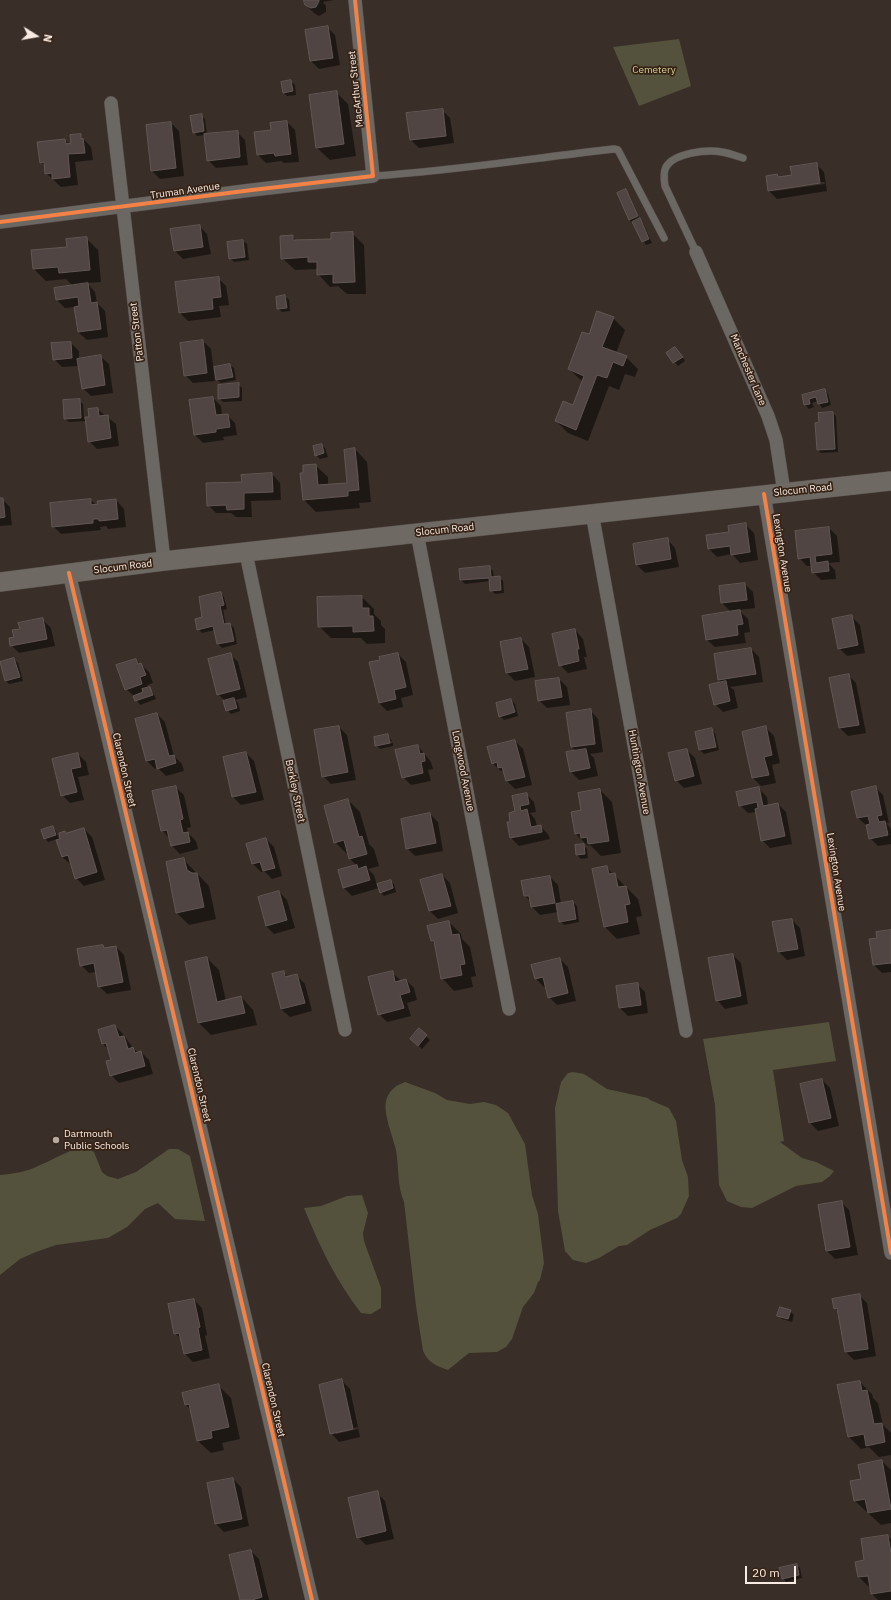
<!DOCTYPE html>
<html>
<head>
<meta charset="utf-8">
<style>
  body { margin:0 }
  #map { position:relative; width:891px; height:1600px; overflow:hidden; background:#392e28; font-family:"IBM Plex Sans",sans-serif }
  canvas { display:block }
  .north { position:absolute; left:16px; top:16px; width:40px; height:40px; -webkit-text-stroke:3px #372316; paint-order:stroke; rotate:101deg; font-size:11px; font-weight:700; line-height:16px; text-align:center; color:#f8ebe3 }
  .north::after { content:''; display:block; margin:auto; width:14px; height:18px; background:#f8ebe3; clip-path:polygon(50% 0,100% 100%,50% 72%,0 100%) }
  .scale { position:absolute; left:745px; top:1566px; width:51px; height:18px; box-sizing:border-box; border:2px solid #f8ebe3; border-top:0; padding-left:5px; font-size:12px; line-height:14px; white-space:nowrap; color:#f8ebe3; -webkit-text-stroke:3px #372316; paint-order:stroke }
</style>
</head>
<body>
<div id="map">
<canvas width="891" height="1600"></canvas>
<div class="north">N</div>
<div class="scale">20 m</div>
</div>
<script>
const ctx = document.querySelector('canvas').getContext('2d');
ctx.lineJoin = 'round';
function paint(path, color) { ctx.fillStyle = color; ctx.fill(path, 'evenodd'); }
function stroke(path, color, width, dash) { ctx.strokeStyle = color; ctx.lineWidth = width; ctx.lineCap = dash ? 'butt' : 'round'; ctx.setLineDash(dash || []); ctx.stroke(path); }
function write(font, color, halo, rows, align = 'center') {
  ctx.font = font + ' "IBM Plex Sans",sans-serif'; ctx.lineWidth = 3.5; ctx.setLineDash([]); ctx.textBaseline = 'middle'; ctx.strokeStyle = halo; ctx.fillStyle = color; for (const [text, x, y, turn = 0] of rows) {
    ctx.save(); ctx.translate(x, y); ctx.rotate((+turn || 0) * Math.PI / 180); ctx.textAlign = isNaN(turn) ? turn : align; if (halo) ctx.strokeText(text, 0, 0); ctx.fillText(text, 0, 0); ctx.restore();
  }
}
paint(new Path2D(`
  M679,39L691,86L639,106L613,47Z
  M829,1022L836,1061L773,1070L784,1141L780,1142L802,1158L816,1162L834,1171L830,1176L822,1182L796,1186L752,1208L741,1207L727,1201L719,1185L715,1105L703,1039Z
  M573,1072L584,1074L607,1089L648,1098L650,1100L669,1108L676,1121L682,1160L688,1177L689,1196L681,1214L677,1218L650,1230L627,1245L619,1246L599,1258L586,1263L573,1260L565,1251L558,1211L555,1108L561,1082L568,1073Z
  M405,1082L435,1093L447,1100L470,1104L484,1102L496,1105L508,1113L525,1144L532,1195L538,1214L544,1263L540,1280L538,1282L534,1293L523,1307L512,1339L506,1347L497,1352L469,1353L448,1370C437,1366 428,1363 423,1351L416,1306L404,1202C397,1186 399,1167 396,1150C393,1137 383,1113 386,1101C389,1090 395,1086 405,1082Z
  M82,1147L89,1149L94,1152L102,1172L107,1176L118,1179L136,1172L169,1149H178L190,1156L205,1221L175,1219L158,1203L145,1209L127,1227L108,1238L56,1245L36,1252L20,1259L0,1275V1175C12,1174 25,1172 36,1167C52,1160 65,1152 82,1147Z
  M362,1195L368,1213L363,1233L364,1241L381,1288V1308L371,1314L361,1313C336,1281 319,1245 304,1208L321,1206L347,1196Z`), '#54513c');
paint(new Path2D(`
  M305,0H334L323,2L326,6V12L319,16L314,13L306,5Z
  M327,27L335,35L340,65L319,69L311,61L306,31Z
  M291,81L295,85L296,95L287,96L284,93Z
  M336,92L348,104L356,156L330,160L317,148L310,96Z
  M442,110L450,118L454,143L419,148L411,140L407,114Z
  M201,115L205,119L207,135L237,132L245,140L248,165L216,168L208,160L205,135L197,136L194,132Z
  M287,122L295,130L299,162L284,163L281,161L266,163L258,155L272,131Z
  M171,123L179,131L184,176L160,179L152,171Z
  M80,135L91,147L93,160L75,162L78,185L61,187L46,173V167L41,162L65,140L70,144Z
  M816,164L824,172L827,191L777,199L769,191L767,177L777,175L779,178L793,176ZM824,182L825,184L775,191V189Z
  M626,191L629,194L640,220L643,223L652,243L646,245L629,219Z
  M199,226L207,234L211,254L183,259L175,251Z
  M352,233L364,245L366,294H347L338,286L330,287L318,274L317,269L295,270L282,258L292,236L297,241L332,240Z
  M86,238L98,250L101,282L87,283L95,292L97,303L105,311L108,337L87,340L78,332L75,307L65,308L57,300L56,289L73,286L66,279L46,281L34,269Z
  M243,241L247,244L249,260L234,262L230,258Z
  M218,278L226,286L229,305L219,306L221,317L188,321L180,313Z
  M285,296L289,300L290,311L282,312L278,308Z
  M613,318L625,330L616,353L626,357L638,369L635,377L625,374L619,390L609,386L588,441L568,433L556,421L574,406L583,382L569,369Z
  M203,341L211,349L215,381L193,383L185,375Z
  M71,343L79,351V359L100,356L109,364L113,393L91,396L83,388L79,366L62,367L54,359Z
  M679,352L685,361L678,366L668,353Z
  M230,365L234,368L236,380L221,383L217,380Z
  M238,384L242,388V401L223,402L219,398Z
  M824,390L828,394L831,405L822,408L818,401L812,403L814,407L809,409L805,405L803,396Z
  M213,398L221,406L222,416L227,415L235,423L237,435L223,437L224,440L203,443L195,435Z
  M79,400L83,404L84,419L90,418L97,409L116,424L119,446L97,449L89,441L86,421L69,422L65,419Z
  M832,413L836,416L838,452L821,453L818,450L820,423Z
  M322,445L325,448L328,457L320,459L316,455Z
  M355,449L367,462L371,502L359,503L360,508L316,512L304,500V474L315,465L328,477V485L348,483ZM355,461H357L359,478H357Z
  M272,474L280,483L281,500L251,501L252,517H236L231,513H216L208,505L243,483Z
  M0,499H2L10,507L12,525L0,526Z
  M91,500L96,505L116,500L124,509L126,527L108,529L106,526L100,527L101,530L61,534L53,526Z
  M746,525L754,533L758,560L740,563L732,554L717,557L709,549L730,533Z
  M829,528L837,536L840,562L828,563L835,570L836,579L821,580L813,572L812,566H807L799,558Z
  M667,539L675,548L679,567L645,573L637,565Z
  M489,567L493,571L494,578L499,577L503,581L504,593L495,594L491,590L490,581L465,584L461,580Z
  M745,584L753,592L755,608L730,611L722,603Z
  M221,593L224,597L227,609L223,610L226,625L230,624L234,628L237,644L222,648L218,644L215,630L202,633L198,629Z
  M362,597L374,609V614L381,621V625L385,629V643L367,644L361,638H331L319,626Z
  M739,610L748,619L750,632L744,633L746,643L715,647L706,639Z
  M852,617L860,625L865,653L847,656L839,648Z
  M43,620L51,628L55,646L19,653L11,645L15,638L21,630Z
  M575,630L583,639L587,657H584L587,669L568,673L560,665Z
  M521,639L529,647L535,677L515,681L507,673Z
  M751,649L759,657L763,682L730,687L734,690L738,708L723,712L715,704L722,683L719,680Z
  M230,654L238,662L247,697L235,700L238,703L240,711L231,714L227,710L226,702L218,694Z
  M398,654L406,662L413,695L401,698L403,707L387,711L379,703L381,660Z
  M14,659L18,663L23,681L9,684L5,680Z
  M136,660L149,672L153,683L147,685L148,688L153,692L156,699L140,705L135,697L126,689Z
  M848,675L856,683L866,733L848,736L840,728L831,679Z
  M559,679L567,687L570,705L547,708L539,700Z
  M511,700L515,704L518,716L504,720L500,716Z
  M590,710L598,719L603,752L590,754L594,758L598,776L579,780L571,772L576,751L572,747L567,714Z
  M157,714L165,722L174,756L182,764L184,771L166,776L158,768L155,769L147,761L136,720Z
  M339,727L347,735L356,780L331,784L323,776Z
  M766,728L774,736L780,763L772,765L776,783L761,786L753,778Z
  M711,730L715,733L719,750L704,754L700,750L697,733Z
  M388,735L392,741L378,744V746L393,743V746L380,749L376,745Z
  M515,741L523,749L532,785L515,789L507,781L505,773L503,771H501L492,763Z
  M418,746L431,762L433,769L428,770L431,781L411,785L403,777Z
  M687,750L695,758L702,784L684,788L676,780Z
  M246,753L254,761L264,800L241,805L233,797L224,758Z
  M78,754L86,762L89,775L78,777L84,800L70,803L62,795L53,760Z
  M175,787L184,795L191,827L187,828L188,833L196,841L198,849L180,854L172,846L170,839L162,830Z
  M875,787L883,795L889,823H886L891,829V844L878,846L870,838L867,826L858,818Z
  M759,789L767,797L768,806L778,804L786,812L792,844L770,848L762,840L756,812L748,813L740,805Z
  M600,790L612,802L621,853L601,856L590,845L588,846L576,834L583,811Z
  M526,794L534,802L536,812L530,813L535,819L537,826H540L548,834L550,839L519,846L511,838L512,822Z
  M348,800L360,812L369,844L374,849L379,866L368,869L374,875L377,885L390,881L394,884L396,892L384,896L380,892L379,888L352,896L344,888L339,871L357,866L350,859L349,854H347L335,842Z
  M430,814L438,822L443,851L415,856L407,848Z
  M53,827L56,831L59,840L67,834L84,829L92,837L105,880L84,886L76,878L72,865L62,857L57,839L48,842L45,838Z
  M266,839L274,847L282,876L272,879L264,871L261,872L253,864L247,845Z
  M583,845L587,849L588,858L581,859L577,855Z
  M184,860L209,886L216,919L189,925L177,913Z
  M606,867L638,899L642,916L636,917L640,934L617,939L605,927L593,870Z
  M442,875L450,883L458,913L438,919L430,911Z
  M550,877L558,885L561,904L573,902L577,906L579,922L564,925L560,921L558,912L540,915L532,907L531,902L525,896Z
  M279,892L287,900L295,928L274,934L266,926Z
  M792,920L800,928L805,956L787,960L779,952Z
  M449,922L461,934L462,939L470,947L476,976L471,977L473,987L454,991L442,978L435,944L431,941Z
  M891,931V972L882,973L874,965L870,940L878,939Z
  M103,946L106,949L116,947L124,955L131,990L107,994L99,986L96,972L89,973L81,965Z
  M733,955L741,963L748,1004L725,1009L717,1000Z
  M207,958L219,970L226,1001L241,997L253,1010L257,1025L211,1035L199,1023L186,963Z
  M560,959L568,967L576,1001L557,1005L549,997L546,986L544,987L536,979L533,966Z
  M283,972L289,978L297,976L305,984L312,1011L290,1017L281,1009Z
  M392,972L401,981L406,980L414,988L417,1000L407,1003L411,1016L387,1022L379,1014Z
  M637,984L645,992L648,1013L628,1016L620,1008Z
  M115,1026L123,1034L133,1048L138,1053L141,1052L149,1060L153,1074L119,1083L111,1075L112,1061L110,1051L103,1044Z
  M419,1030L430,1040L422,1049L411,1039Z
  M822,1080L830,1088L839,1126L818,1131L810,1123Z
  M841,1202L849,1210L858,1255L835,1259L827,1251L819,1206Z
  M859,1295L867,1303L876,1356L854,1360L846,1352L839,1313L835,1308Z
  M194,1300L202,1308L207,1335L205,1336L210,1358L193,1362L185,1354L182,1340L175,1333Z
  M790,1311L794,1315L792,1322L782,1319L778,1315Z
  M342,1381L350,1389L360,1437L339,1442L331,1433ZM358,1427V1429L336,1434V1432Z
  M860,1382L872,1394L873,1398L878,1403L883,1425L891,1433V1455L879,1457L869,1447L861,1449L849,1437Z
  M218,1385L231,1398L240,1439L222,1443L224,1450L211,1453L198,1441L191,1410L185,1404Z
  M882,1461L891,1470V1523L881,1525L855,1501L862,1480Z
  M233,1479L241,1487L249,1526L224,1532L216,1524Z
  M377,1493L385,1501L394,1539L366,1545L358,1537Z
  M888,1536L891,1539V1600H878L872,1594L871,1589L859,1577L856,1563L866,1561Z
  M251,1551L259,1559L269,1600H241Z
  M796,1565L800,1568L802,1578L786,1582L783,1578Z`), '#0007');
const building = new Path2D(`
  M304,0H319V1L316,7L311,8L305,5Z
  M328,26L333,58L310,61L305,30Z
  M291,80L293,91L283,93L281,82Z
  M337,91L344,144L316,148L309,95Z
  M443,109L446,136L410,140L406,113Z
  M202,114L204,131L193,133L190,116Z
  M287,121L291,154L275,156L274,153L257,155L254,132L271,130L270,123Z
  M171,122L176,168L151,171L146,125Z
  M238,131L240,157L207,161L204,134Z
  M81,134V139L83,138L85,153L68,154L70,177L52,179V173L45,174L44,162L40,163L37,142L65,139L66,144L71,143L70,135Z
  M817,163L820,183L768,191L766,176L777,174L778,177L792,175L790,167Z
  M626,189L638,216L629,220L617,193Z
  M640,218L649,239L642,242L632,222Z
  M200,225L203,247L174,251L170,229Z
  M353,232L355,282L333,283V274L317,275V262H308V257L281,259L280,236L293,235V240L331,239V233Z
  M87,237L90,270L59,273L58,267L33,269L31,250L67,247L66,239Z
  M243,240L245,257L229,259L227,242Z
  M219,277L221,297L212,298L213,309L179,313L175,282Z
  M88,283L91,303L97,302L101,329L78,332L74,307L79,306L78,297L56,300L54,288Z
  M285,295L287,308L277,309L276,297Z
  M597,311L614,317L602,347L627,356L623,366L613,362L607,378L597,375L576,430L555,421L563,401L573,405L584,376L568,369L582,332L589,334Z
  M203,340L207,373L184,376L180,343Z
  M71,342L72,358L53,360L51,343Z
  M675,347L683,357L673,363L666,353Z
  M101,355L105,385L82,389L77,359Z
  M230,364L233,377L216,380L214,367Z
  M239,383V397L218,399V385Z
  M825,389L828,402L818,404L816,397L809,399L810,404L804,405L802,395Z
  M213,397L216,415L228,414L230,427L216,429V432L194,435L189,400Z
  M80,399L81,418L64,419L63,400Z
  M98,408L99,416L108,415L111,438L88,442L85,417H89L88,409Z
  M833,412L835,449L817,450L815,423L819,422L818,413Z
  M322,444L324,453L315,456L313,446Z
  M355,448L359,490L348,491V496L303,500L300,473H303V465L316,464L318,485L347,483L344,450Z
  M272,473L273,492L244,493V509L227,510L226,505L207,506L206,483L242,482L241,475Z
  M0,498H3L5,517L0,518Z
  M91,499V505L98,504L97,501L116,499L118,519L99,521V519H93V523L52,527L50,503Z
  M746,523L750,552L731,555L730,546L708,549L706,535L729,532L728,526Z
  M829,527L832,554L815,556L816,563L828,561L829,571L812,573L810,557L798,559L795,531Z
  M668,538L671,559L636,565L633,544Z
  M490,566L491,577L500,576L501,590L490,591L489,578L460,580L459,569Z
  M745,583L747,600L721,603L719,586Z
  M221,592L224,605L220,606L224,624L230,623L234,641L217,644L213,626L197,630L195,619L202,617L199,597Z
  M362,596V608H369V616H373L374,631L353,632V626L318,627L317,597Z
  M740,610L743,624L737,625L738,635L706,640L702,616Z
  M852,615L858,645L838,649L832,619Z
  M43,618L47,639L10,646L9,638L14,637L12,630L20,629L18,623Z
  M575,629L579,649H577L579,661L559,666L552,634Z
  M521,638L528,669L506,673L500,642Z
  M751,648L756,674L718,680L714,654Z
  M231,653L240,689L217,695L208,659Z
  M398,653L406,687L394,690L396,699L379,703L369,662L380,660L379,657Z
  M14,658L20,677L5,681L0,662Z
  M136,659L138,664L141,663L146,675L140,677L142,684L125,690L116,665Z
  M849,674L859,725L839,728L829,678Z
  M559,678L562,697L538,701L535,681Z
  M726,681L730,701L714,705L709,685Z
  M150,687L153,695L135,701L133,696L143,692L142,689Z
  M234,698L237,708L226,711L223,701Z
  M511,699L515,712L499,717L496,703Z
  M591,709L595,744L571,747L566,713Z
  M157,713L169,756L174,755L176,763L157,769L155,759L146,761L135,719Z
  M339,726L348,772L322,777L314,730Z
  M766,726L772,755L764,757L769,775L752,778L742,732Z
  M712,728L716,747L699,750L695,732Z
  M388,734L390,743L375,746L374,737Z
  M515,740L525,777L506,781L502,767L498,768L497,762L492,764L487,747Z
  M418,745L420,754L424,753L425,761L421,762L423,773L402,778L395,750Z
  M586,749L590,768L570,772L566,752Z
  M687,749L694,776L675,781L668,753Z
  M246,752L256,792L232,797L223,757Z
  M78,753L81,767L71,769L77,792L61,796L52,759Z
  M176,786L183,819L180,820L183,833L188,832L190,842L171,846L167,830L161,831L152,791Z
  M876,786L882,815L877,816L879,822L885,821L888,835L869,839L866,825L870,824L868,816L857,818L851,792Z
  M759,787L763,806L778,803L785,836L761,841L755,809L758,808L757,802L739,806L736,792Z
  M600,789L609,841L588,844L587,837L581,838L580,833L575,834L571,812L581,810L578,793Z
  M527,793L529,804L520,806L521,811L527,809L531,827L541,825L542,832L510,838L507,822H510L509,813L515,811L512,796Z
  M348,799L359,837L362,836L367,854L349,859L344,840L334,843L324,806Z
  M430,813L436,843L406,849L401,819Z
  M53,826L56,835L44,839L41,830Z
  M84,828L97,872L75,879L68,855L62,857L56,840L60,839L59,833L65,831L66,833Z
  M266,838L275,868L263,871L260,862L252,864L246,844Z
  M584,844L585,854L576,855L575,845Z
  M184,858L187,870L192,873H197L204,907L176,913L166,862Z
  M357,865L358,869L366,866L370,880L343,888L338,870Z
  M607,866L609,874L615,873L618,887L626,886L630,904L625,905L628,922L604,927L592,869Z
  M442,874L451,906L429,911L420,880Z
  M550,876L555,903L531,907L529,896H524L521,881Z
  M391,880L393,888L380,893L377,884Z
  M279,891L287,920L266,926L258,897Z
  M573,901L576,919L559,922L556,904Z
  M792,919L798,949L778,952L772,922Z
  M449,921L452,935L459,934L465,964L460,965L462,975L441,979L434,941H431L427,926Z
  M891,930V963L873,965L869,939L877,938L876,932Z
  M103,945L104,948L116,946L123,982L98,987L94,963L80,966L77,949Z
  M733,954L741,996L716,1001L708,958Z
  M207,957L217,1002L241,996L245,1013L198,1023L185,962Z
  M560,958L568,993L548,998L543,977L535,979L531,965Z
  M284,971L285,977L297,974L305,1003L281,1009L272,974Z
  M393,971L395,982L406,979L410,992L400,995L404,1008L378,1015L368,977Z
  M638,983L641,1005L619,1008L616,986Z
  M115,1025L119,1037L124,1036L128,1049L133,1047L135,1053L141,1051L145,1066L110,1076L106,1061L111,1060L106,1043L102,1044L98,1030Z
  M419,1028L427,1035L418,1046L410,1039Z
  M822,1079L831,1118L809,1123L800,1084Z
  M842,1201L850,1247L826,1251L818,1205Z
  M860,1294L868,1349L845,1352L837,1308L834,1309L832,1299Z
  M194,1299L200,1327L198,1328L202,1350L184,1354L179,1333L174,1334L168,1304Z
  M780,1307L791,1310L788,1319L777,1316Z
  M342,1379L353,1429L330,1434L319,1385Z
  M860,1381L862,1391L867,1390L874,1424L882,1423L885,1442L866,1446L864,1434L848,1437L837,1385Z
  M219,1384L229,1427L211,1431L212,1438L197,1441L189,1404L185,1405L182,1393Z
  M882,1460L891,1509L868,1513L865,1499L854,1501L850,1481L861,1479L858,1465Z
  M233,1478L242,1519L215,1524L207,1483Z
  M378,1491L386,1531L357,1538L348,1498Z
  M888,1535L891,1553V1591L871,1594L868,1576L858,1577L855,1562L864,1560L861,1539Z
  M251,1550L262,1597L252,1600H240L229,1555Z
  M797,1564L799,1575L782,1579L779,1568Z`);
paint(building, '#504542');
stroke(building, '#625753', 1);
const service = new Path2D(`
  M373,176C453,171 533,158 614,149L618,150L664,238
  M696,252L665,186C664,180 663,173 666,167C674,153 707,149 722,152C729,153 736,156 743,158`);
const minor = new Path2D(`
  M111,103L164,561
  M0,222L252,190L373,176L355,0
  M696,252L768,416L776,440L784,492
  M764,494L891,1253
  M592,513L686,1031
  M417,533L509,1009
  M246,553L345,1030
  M69,573L312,1600`);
const secondary = new Path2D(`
  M0,582L164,561L891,481`);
stroke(service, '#564d48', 8);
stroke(minor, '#564d48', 14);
stroke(secondary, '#564d48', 20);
stroke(service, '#6b6763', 7);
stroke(minor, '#6b6763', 13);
stroke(secondary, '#6f6964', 19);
stroke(new Path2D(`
  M0,222L252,190L373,176L355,0
  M764,494L891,1253
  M69,573L312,1600`), '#f48246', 4);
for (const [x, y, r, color] of [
  [56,1140,4,"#b5a9a2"]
]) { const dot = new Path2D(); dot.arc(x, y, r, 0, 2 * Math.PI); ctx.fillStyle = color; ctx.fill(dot); stroke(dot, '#372316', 1.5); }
write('10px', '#d0cf97', '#372316', [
  ["Cemetery",654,70]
]);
write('10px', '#f8ebe3', '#372316', [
  ["MacArthur Street",356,89,-96],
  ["Truman Avenue",185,191,-8],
  ["Patton Street",137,332,-97],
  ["Manchester Lane",748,370,67],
  ["Slocum Road",803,490,-6],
  ["Slocum Road",445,530,-6],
  ["Lexington Avenue",782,553,81],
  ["Slocum Road",123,567,-7],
  ["Clarendon Street",124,770,77],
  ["Longwood Avenue",463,771,79],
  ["Huntington Avenue",639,772,80],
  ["Berkley Street",295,791,78],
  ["Lexington Avenue",836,872,81],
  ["Clarendon Street",199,1085,77],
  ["Clarendon Street",273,1400,77]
]);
write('10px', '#f8ebe3', '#372316', [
  ["Dartmouth",64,1134],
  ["Public Schools",64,1146]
], 'left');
</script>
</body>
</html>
